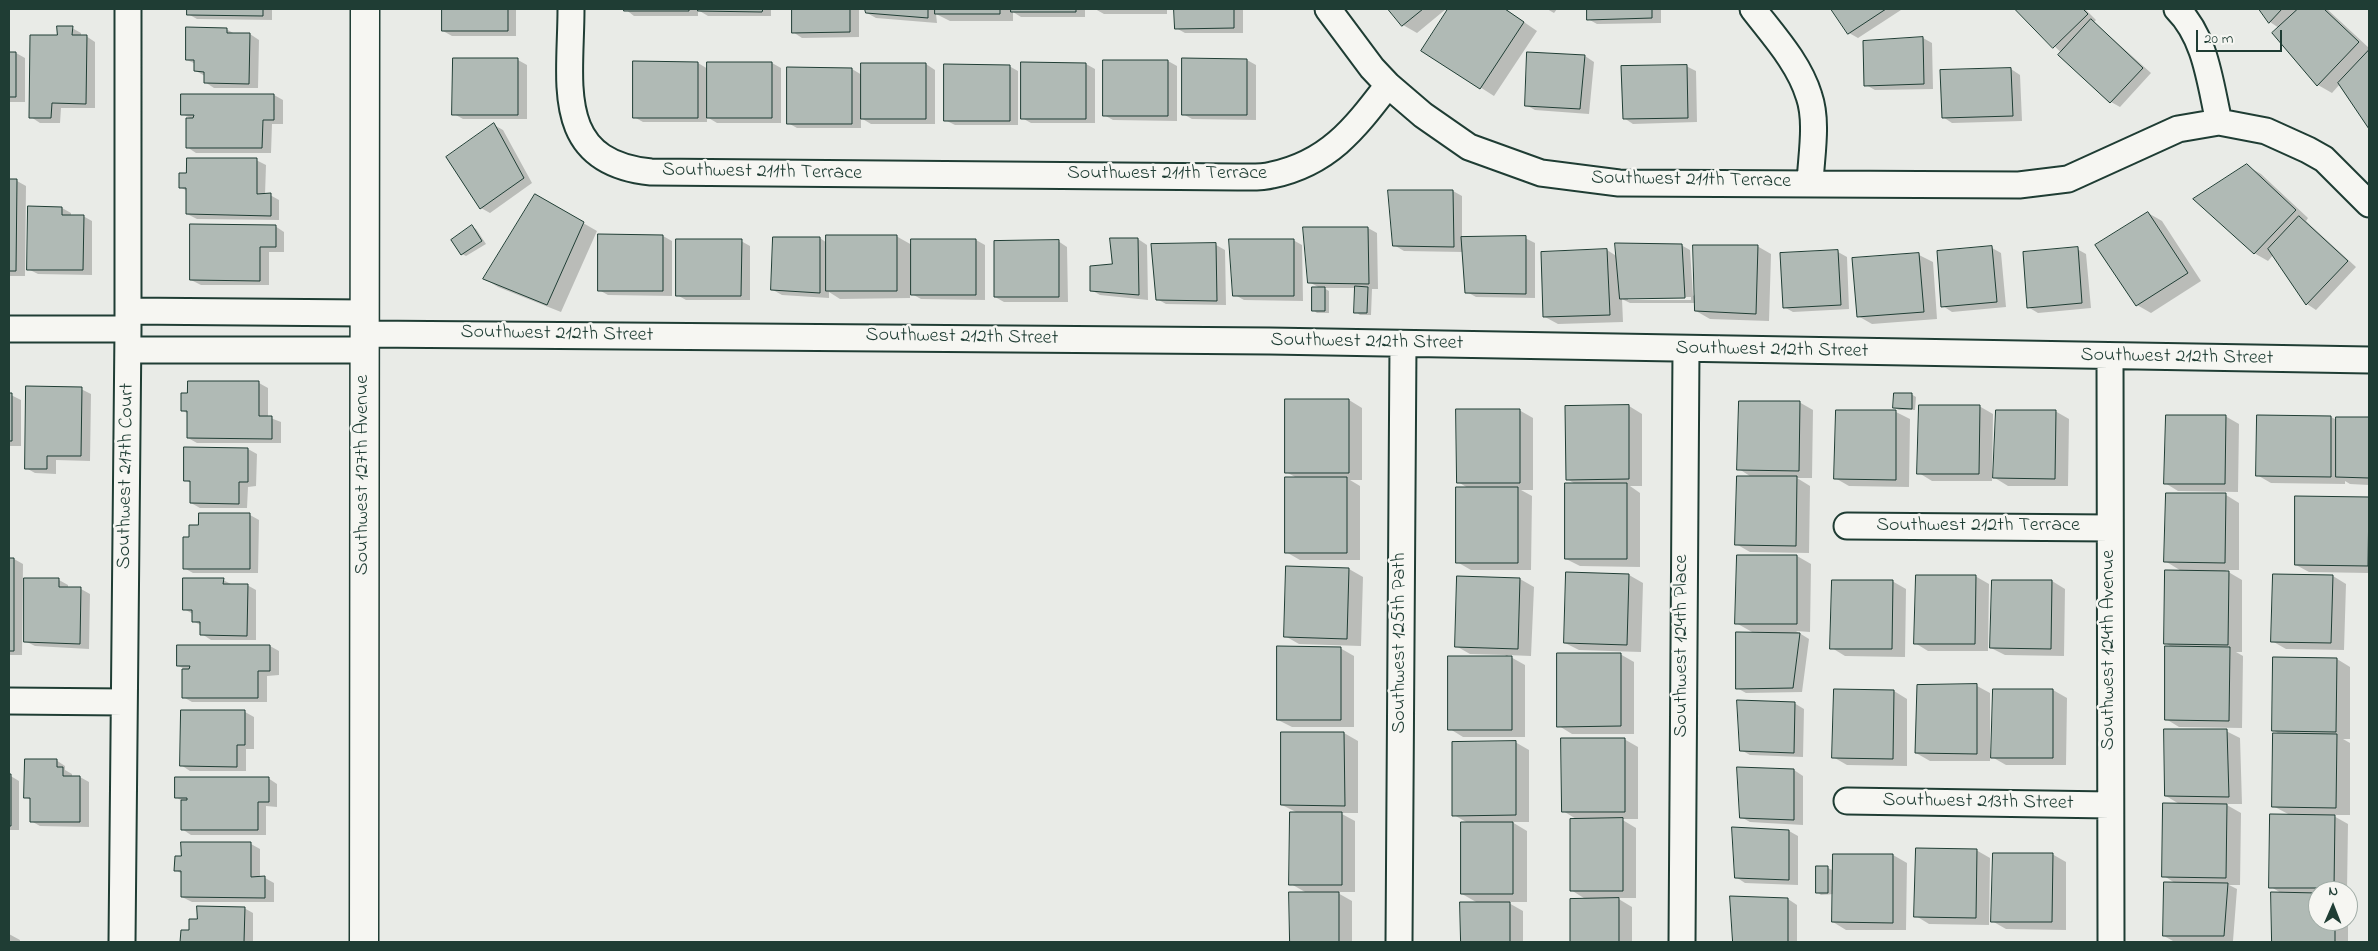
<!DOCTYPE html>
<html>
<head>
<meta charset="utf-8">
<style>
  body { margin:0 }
  #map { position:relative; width:2378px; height:951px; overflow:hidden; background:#e9ebe7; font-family:"Indie Flower",sans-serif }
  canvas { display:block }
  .frame { position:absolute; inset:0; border:10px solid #1f3d34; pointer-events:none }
  .north { position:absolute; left:2308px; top:881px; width:50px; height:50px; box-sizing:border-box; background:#f6f6f2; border:1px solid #a0aca6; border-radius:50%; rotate:1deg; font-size:14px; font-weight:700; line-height:20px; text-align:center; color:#1f3d34 }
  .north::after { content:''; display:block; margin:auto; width:18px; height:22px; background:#1f3d34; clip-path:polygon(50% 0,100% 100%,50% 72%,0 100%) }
  .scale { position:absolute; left:2196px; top:30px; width:86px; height:22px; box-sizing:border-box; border:2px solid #1f3d34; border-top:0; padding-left:6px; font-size:15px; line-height:18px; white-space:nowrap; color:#1f3d34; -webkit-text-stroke:4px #f6f6f2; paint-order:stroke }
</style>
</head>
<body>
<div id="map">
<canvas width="2378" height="951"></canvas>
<div class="frame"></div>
<div class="north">N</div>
<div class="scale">20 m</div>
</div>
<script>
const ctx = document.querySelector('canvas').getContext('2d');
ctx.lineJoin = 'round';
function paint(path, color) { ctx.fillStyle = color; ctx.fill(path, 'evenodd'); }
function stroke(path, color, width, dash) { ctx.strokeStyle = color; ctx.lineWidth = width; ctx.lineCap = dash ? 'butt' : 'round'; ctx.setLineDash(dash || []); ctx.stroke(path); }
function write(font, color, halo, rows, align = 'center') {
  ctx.font = font + ' "Indie Flower",sans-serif'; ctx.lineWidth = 5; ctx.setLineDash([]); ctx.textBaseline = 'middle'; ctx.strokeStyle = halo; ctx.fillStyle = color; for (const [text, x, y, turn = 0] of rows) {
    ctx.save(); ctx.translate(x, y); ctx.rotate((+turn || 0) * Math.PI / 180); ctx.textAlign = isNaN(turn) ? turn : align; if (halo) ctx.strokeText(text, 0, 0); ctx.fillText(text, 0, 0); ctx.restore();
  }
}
paint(new Path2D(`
  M188,9H272V20L197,19L188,14Z
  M443,9H516V36H452L443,31Z
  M625,9H771V16H708L698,10V16H634Z
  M793,9H859V37L802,38L793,32Z
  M867,9H1085V17H1021L1013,12V21H950L936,14L937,23L876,18L867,13Z
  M1095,9H1167V14H1104Z
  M1176,9H1243V33H1185L1176,28Z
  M1389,9H1446L1417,33L1403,25Z
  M1450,9H1505L1537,31L1494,96L1422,50Z
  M1547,9H1557L1554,13Z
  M1588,9H1661V23L1597,24L1588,19Z
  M1833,9H1900L1901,10L1858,38L1849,33Z
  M2017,9H2085L2096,20L2094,22L2151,73L2120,107L2111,102Z
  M2261,9H2296V12L2299,9H2327L2369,48V127L2340,84L2332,93L2318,85L2274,33L2279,28L2270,22Z
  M72,28L81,33V36H86L95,42V108H61L60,123H40L31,117L58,36Z
  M226,29L235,34H250L259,40L258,88H214L205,82V76L196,71V64L187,60Z
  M1923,38L1932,43L1933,89L1875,90L1866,85Z
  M9,53H16L25,58V102H9Z
  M1585,56L1594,62L1589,114L1535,110L1526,105Z
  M518,60L527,65V119H463L454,114Z
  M1247,60L1256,65V120L1192,119L1183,114Z
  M1168,61L1177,66V121L1113,120L1104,115Z
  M634,63H698L708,69V63H772L781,68V123H717L707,117V122H643L634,117Z
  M926,64L935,70V124H871L861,118V128H797L788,123L852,69L862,75Z
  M1086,64L1095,69V123H1031L1022,118Z
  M1009,66L1018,71V125H955L945,120Z
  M1686,66L1696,71L1697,122L1633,124L1624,118Z
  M2011,69L2020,75L2022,121L1952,123L1943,117Z
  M274,95L283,100V124H272L271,153H196L187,147L192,119L182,114Z
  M494,125L503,130L532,183L490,213L481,208Z
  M256,160L266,165L265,195H270L279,200V220L197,219L187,214V191L180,187L188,174Z
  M2247,166L2261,174L2308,218L2306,221L2356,267L2316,310L2307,304L2273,255L2268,261L2254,253Z
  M9,181H17L26,186L25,276H9Z
  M1390,191H1453L1462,196V238H1525L1535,243V298L1476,297L1467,292L1463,252L1404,251L1394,245Z
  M536,196L597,231L561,312L498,287L485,279Z
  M29,207L62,208L71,213V216H83L92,221V275L38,274L28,269Z
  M2148,213L2162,221L2201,281L2151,313L2137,305L2097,246Z
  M275,226L284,232V252H269V285H201L191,280Z
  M472,227L476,229L486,244L466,256L462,254Z
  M1368,228L1377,233L1378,289H1372L1371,315H1360L1356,312V288H1324L1329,291V313H1317L1313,310L1320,288L1309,282Z
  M600,236H663L672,241V296L608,295L599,290Z
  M896,236L912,245L976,240L985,245V300L921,299L910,293V298L840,299L829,292V298L782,295L773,290L820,238L827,243Z
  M1138,239L1147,245L1148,300L1100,295L1091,290Z
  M1293,240L1302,245L1303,301L1244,300L1235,295Z
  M741,241L750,246V300H686L677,295Z
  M1058,241L1067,247L1068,302H1004L995,297Z
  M1216,245L1225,250L1226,305L1166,304L1157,299Z
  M1681,245L1690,250L1693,296L1757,246L1771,254L1769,321L1710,319L1696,311V303H1630L1622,299L1623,322L1558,324L1545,317L1607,250L1618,257ZM1628,297H1691V300H1628Z
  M1992,248L2001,253L2006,307L1952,312L1943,306Z
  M2077,249L2086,254L2091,308L2038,313L2028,307Z
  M1838,252L1847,257L1849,309L1793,312L1784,307Z
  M1919,255L1933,262L1937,319L1872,324L1858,316L1854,259Z
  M259,383L268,388V417L281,422V443H197L188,438V414L182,410Z
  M81,389L91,394L90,461L56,460V474L35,473L26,468Z
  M9,394L21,400V446H9Z
  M1911,394L1916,397L1915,410H1899L1895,408Z
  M1349,400L1362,408V480H1350L1360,486V560H1300L1286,552L1297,478L1286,472Z
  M1799,402L1813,410L1812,478H1797L1810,486L1809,553L1750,552L1736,544L1753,478L1739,469Z
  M1629,406L1642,414V486H1630L1640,493V567L1580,566L1566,559L1577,485L1567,479Z
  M1979,406L1993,414L1992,481H1932L1919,473Z
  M1519,410L1533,418V490H1521L1532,496L1531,570H1471L1457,562L1468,488L1458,482Z
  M2055,411L2069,419L2068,486H2008L1995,478Z
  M1837,412H1896L1910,419L1909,487L1849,486L1835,478Z
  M2225,416L2239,424L2238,492L2178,491L2165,483Z
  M2258,416L2331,417L2337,420V418H2369V485L2350,484L2345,481V484L2271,483L2257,475Z
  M248,449L257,454L256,486L248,487L247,508H200L191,503V483L185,480Z
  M2226,495L2239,503V570H2225L2242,580V652H2236L2243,656L2242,728L2179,727L2166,719L2172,647L2165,643L2183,572L2165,561Z
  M2369,499V573L2309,572L2296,565Z
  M250,515L259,520L258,573H193L184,568L190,538L200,526Z
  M1797,556L1811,564L1810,632L1796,631L1809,639L1802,692L1746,693L1737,688L1754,633L1736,623Z
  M9,559H14L23,564L22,655H9Z
  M1287,567L1349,569L1363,577L1361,646L1299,644L1285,636Z
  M1567,573L1629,575L1643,583L1641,652L1579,650L1565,643Z
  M1975,576L1989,584L1988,651H1928L1915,643Z
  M2333,576L2346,584L2344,650L2286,649L2272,641Z
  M26,579L59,580L68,585V588L81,589L90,594L89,649L35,646L25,641Z
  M1520,579L1534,587L1531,656L1507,655L1525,665V737H1463L1450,729L1506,655L1470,654L1456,646Z
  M223,580L233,585H247L256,590V640H211L202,634V626L193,621V614L184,609Z
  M1892,581L1906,589L1905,657L1845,656L1832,648Z
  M2052,581L2065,589L2064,656L2005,655L1991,648Z
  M179,646H270L279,651V675L267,676V702H192L183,697V668L178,666Z
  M1340,648L1354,656V727H1292L1278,720Z
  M1620,654L1634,662V734H1572L1559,726Z
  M2337,659L2350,667V739H2343L2350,743V815H2332L2348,824L2347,891H2318V921H2348V903V942H2274L2272,894H2283L2271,887L2290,815L2273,806L2281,735L2273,730Z
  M1977,686L1990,693V761H1930L1916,753Z
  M1994,690H2053L2067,698L2066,765H2006L1992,757Z
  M1894,691L1907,699V766L1847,765L1833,757Z
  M1794,703L1804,709L1803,757L1750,755L1741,750Z
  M183,712H245L254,717V749H246V771H190L181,765Z
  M2226,731L2240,738L2242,804H2225L2241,813L2240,885H2229L2237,889L2233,941H2173L2164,936L2175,883L2164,876L2181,805L2166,796Z
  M1282,733H1344L1358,741V813H1340L1355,821V892H1336L1352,901V942H1291L1290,894L1307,893L1291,884L1298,813L1282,805Z
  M1624,739L1638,747V819H1621L1636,828V898H1617L1632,907V942H1571V900H1587L1571,890L1578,820L1563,811Z
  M1515,742L1529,750V822H1512L1527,831V902H1507L1523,911V942H1462V903H1478L1462,894L1468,823L1454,815Z
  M56,760L65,766V770L72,774V777H80L89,782V827L40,826L31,821V800L25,797Z
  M1738,768L1794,770L1803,776V825L1750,822L1741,817Z
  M9,775L19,781V830H9Z
  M268,778L277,784V807L266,806V835H191L182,829V801L176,797Z
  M1733,828L1789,831L1798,836V885L1745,883L1736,877Z
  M251,844L260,849V878H265L274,883V902H192L182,897V874L176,870Z
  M1976,850L1990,858L1989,925L1929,924L1916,916Z
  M2052,854L2066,862V930L2006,929L1992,921Z
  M1834,855H1893L1907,863L1906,930H1846L1833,922L1834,894L1821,895L1817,892L1828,868L1834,871Z
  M1732,897L1788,899L1797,905V942H1734Z
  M244,908L253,913V942H182V932H190L198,920Z
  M9,934L20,940V942H9Z`), '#0003');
const building = new Path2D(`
  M187,9H263V16L187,15Z
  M442,9H508V31H442Z
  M624,9H689V11H624Z
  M698,9H763L762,12L698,11Z
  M792,9H850V32L792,33Z
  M865,9H928V18L866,13Z
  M935,9H1000V14H935Z
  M1011,9H1076V12H1011Z
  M1174,9H1234V28L1175,29Z
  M1388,9H1423L1402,26Z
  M1448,9H1505L1524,22L1480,89L1421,51Z
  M1587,9H1652V18L1587,20Z
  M1831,9H1886L1848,34Z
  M2015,9H2083L2088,14L2053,48Z
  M2259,9H2282L2269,23Z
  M2298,9H2324L2359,42L2317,86L2272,33Z
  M2091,19L2143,68L2110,103L2058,55Z
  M57,26H73L72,35H87L86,104L52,103L51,118H29L30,35H57Z
  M186,27L227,28V33H250L249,84L204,83V72L194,71V60H186Z
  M1923,37L1924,84L1864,86L1863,41Z
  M2369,50V129L2338,83Z
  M9,52H16V97H9Z
  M1527,52L1585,55L1580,109L1525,106Z
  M453,58H518V115H452Z
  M1182,58L1247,59V115H1182Z
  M1103,60H1168V116H1103Z
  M633,61L698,62V118H633Z
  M707,62H772V118H707Z
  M1021,62L1086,63V119H1021Z
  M861,63H926V119H861Z
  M944,64L1010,65V121H944Z
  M1687,65L1688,118L1623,119L1621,66Z
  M787,67L852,68V124H787Z
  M2011,68L2013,116L1942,118L1940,70Z
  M181,94H274V120H263L262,148H186V118H193L194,115H181Z
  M494,123L524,178L480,209L446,157Z
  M187,158H257V194L271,193V216L186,214V188H179V173H186Z
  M2247,164L2296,210L2254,254L2193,199Z
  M9,179H17L16,271H9Z
  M1388,190H1453L1454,247L1393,246Z
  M535,194L584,222L547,305L483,279Z
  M28,206L62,207V215H84L83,270H27Z
  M2148,212L2188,273L2136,306L2095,245Z
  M2299,216L2348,261L2306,305L2268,249Z
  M190,224L276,225V247H260V281L190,280Z
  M472,225L482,241L461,255L451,240Z
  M1303,227H1368L1369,284L1308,283Z
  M598,234L663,235V291H598Z
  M826,235H897V291H826Z
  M1526,236V294L1465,293L1461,237Z
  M773,237H820V293L771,290Z
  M1110,238H1138L1139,295L1090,291V266L1112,264Z
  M676,239H742L741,296H676Z
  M911,239H976V295H911Z
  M1229,239H1294V296H1233Z
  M1059,240V297H994V241Z
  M1216,243L1217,301L1156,300L1151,244Z
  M1615,243L1682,244L1685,298L1620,299Z
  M1693,245H1758L1756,314L1695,311Z
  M1992,246L1997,302L1941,307L1937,251Z
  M2078,247L2082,303L2027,308L2023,252Z
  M1607,249L1610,315L1543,317L1541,252Z
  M1838,250L1841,305L1783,308L1780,253Z
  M1919,253L1924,312L1857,317L1852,258Z
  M1355,286L1368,287L1367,313H1354Z
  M1312,287H1325V311H1312Z
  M188,381H259V416H272V439L187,438V411H181V393H187Z
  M26,386L82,387L81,456H47V469H25Z
  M9,393H12V441H9Z
  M1894,393H1912V409L1893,408Z
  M1285,399H1349V473H1285Z
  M1739,401H1800L1799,471L1737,470Z
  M1629,405V479L1566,480L1565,406Z
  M1919,405H1980L1979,474H1917Z
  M1456,409H1520V483H1457Z
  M1836,410H1896V480L1834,479Z
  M1996,410H2056L2055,479L1993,478Z
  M2166,415H2226L2225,484H2164Z
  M2257,415L2331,416V477L2256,476Z
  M2336,417H2369V478L2336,477Z
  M184,447L248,448V482H239V504L190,503V481H184Z
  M1737,476H1797L1796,546L1735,545Z
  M1285,477H1347V553H1285Z
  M1565,483H1627V559H1565Z
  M1456,487H1518V563H1456Z
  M2166,493H2226L2225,563L2164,562Z
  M2295,496L2369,497L2368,566L2295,565Z
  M199,513H250V569H183V537H189V525H198Z
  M1737,555H1797V624H1735Z
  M9,558H14V651H9Z
  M1286,566L1349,568L1347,639L1284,637Z
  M2165,570L2229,571L2228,645L2164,644Z
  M1566,572L1629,574L1627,645L1564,643Z
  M2273,574L2333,575L2331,643L2271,642Z
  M1916,575H1976L1975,644H1914Z
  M1457,576L1520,578L1518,649L1455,647Z
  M24,578H59V587H81L80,644L24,642Z
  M183,578H224L223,584H248L247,636L200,635V622H192V610H183Z
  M1832,580H1893L1892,649H1830Z
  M1992,580H2052L2051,649L1990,648Z
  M1736,632L1800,633L1793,688L1736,689Z
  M177,645H270V671H258V698H182V669H189L190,666H177Z
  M1277,646L1341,647V720H1277Z
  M2165,646L2230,647L2229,721L2165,720Z
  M1557,653H1621V726L1557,727Z
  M1448,656H1512V730H1448Z
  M2273,657L2337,658L2336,732L2272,731Z
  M1977,684V754L1915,753L1917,685Z
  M1834,689L1894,690L1893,759L1832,758Z
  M1993,689H2053V758H1991Z
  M1737,700L1795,702L1794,753L1740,751Z
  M181,710H245V745H237V767L180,766Z
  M2164,729H2227L2229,797L2165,796Z
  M1281,732H1344L1345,806L1281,805Z
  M2273,733L2337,734L2336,808L2272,807Z
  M1561,738H1625V812H1562Z
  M1516,741V815L1452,816V742Z
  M25,759H57V767H63V776H80V822H30V798H24Z
  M1737,767L1794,769V820L1740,818Z
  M9,774H11V826H9Z
  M175,777H269V802H258V830H181V800H187V798H175Z
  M2163,803L2227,804L2226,878L2162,877Z
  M1290,812H1342V885H1289Z
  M2270,814L2335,815L2334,888H2269Z
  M1623,818V891H1570V819Z
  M1461,822H1513V894H1461Z
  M1732,827L1789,830V880L1735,878Z
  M181,842H251V877L265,876V898L181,897V871H174L175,856H181Z
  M1916,848L1977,849L1976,918L1914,917Z
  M1993,853H2053L2052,922H1991Z
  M1833,854H1893V923L1832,922Z
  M1816,866H1828V893H1816Z
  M2164,882L2228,883L2224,936H2163Z
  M1289,892H1339V942H1290Z
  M2271,892L2318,893V921H2335V942H2272Z
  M1730,896L1788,898V942H1733Z
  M1619,898V942H1570V899Z
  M1460,902H1510V942H1461Z
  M197,906L245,907L244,942H180L181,930H189V919H197Z`);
paint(building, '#b0bab5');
stroke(building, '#1f3d34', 1);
const street = new Path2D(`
  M571,9C571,83 552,162 651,172L1238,177C1249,177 1261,178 1272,175C1329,163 1355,128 1388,85
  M1328,9L1372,68L1388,85L1423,115L1469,147L1541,173L1619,183L2019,185L2068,179L2178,129L2219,122L2266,131L2308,150L2324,159L2369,204
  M1753,9C1773,35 1799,63 1809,96C1818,122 1811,157 1810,184
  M2177,9C2206,38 2210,83 2219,122
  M128,311L365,313
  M9,329H128
  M365,334L1270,341L2369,360
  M128,350H364
  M2110,357L2111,942
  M1847,526L2110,528
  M9,701L124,702
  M1847,801L2110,805
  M122,942L128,329V9
  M1399,942L1403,344
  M1682,942L1686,350`);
const secondary = new Path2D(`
  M364,942L365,9`);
stroke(street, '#1f3d34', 29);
stroke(secondary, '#1f3d34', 31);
stroke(street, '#f6f6f2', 25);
stroke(secondary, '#f6f6f2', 28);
write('20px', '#1f3d34', '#f6f6f2', [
  ["Southwest 211th Terrace",762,173,1],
  ["Southwest 211th Terrace",1167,175],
  ["Southwest 211th Terrace",1691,181,1],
  ["Southwest 212th Street",557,335,1],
  ["Southwest 212th Street",962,338,1],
  ["Southwest 212th Street",1367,343,1],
  ["Southwest 212th Street",1772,351,1],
  ["Southwest 212th Street",2177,358,1],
  ["Southwest 127th Avenue",364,475,-90],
  ["Southwest 217th Court",127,476,-89],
  ["Southwest 212th Terrace",1978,527],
  ["Southwest 125th Path",1401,643,-90],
  ["Southwest 124th Place",1683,646,-90],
  ["Southwest 124th Avenue",2110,650,-90],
  ["Southwest 213th Street",1978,803,1]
]);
</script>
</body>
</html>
